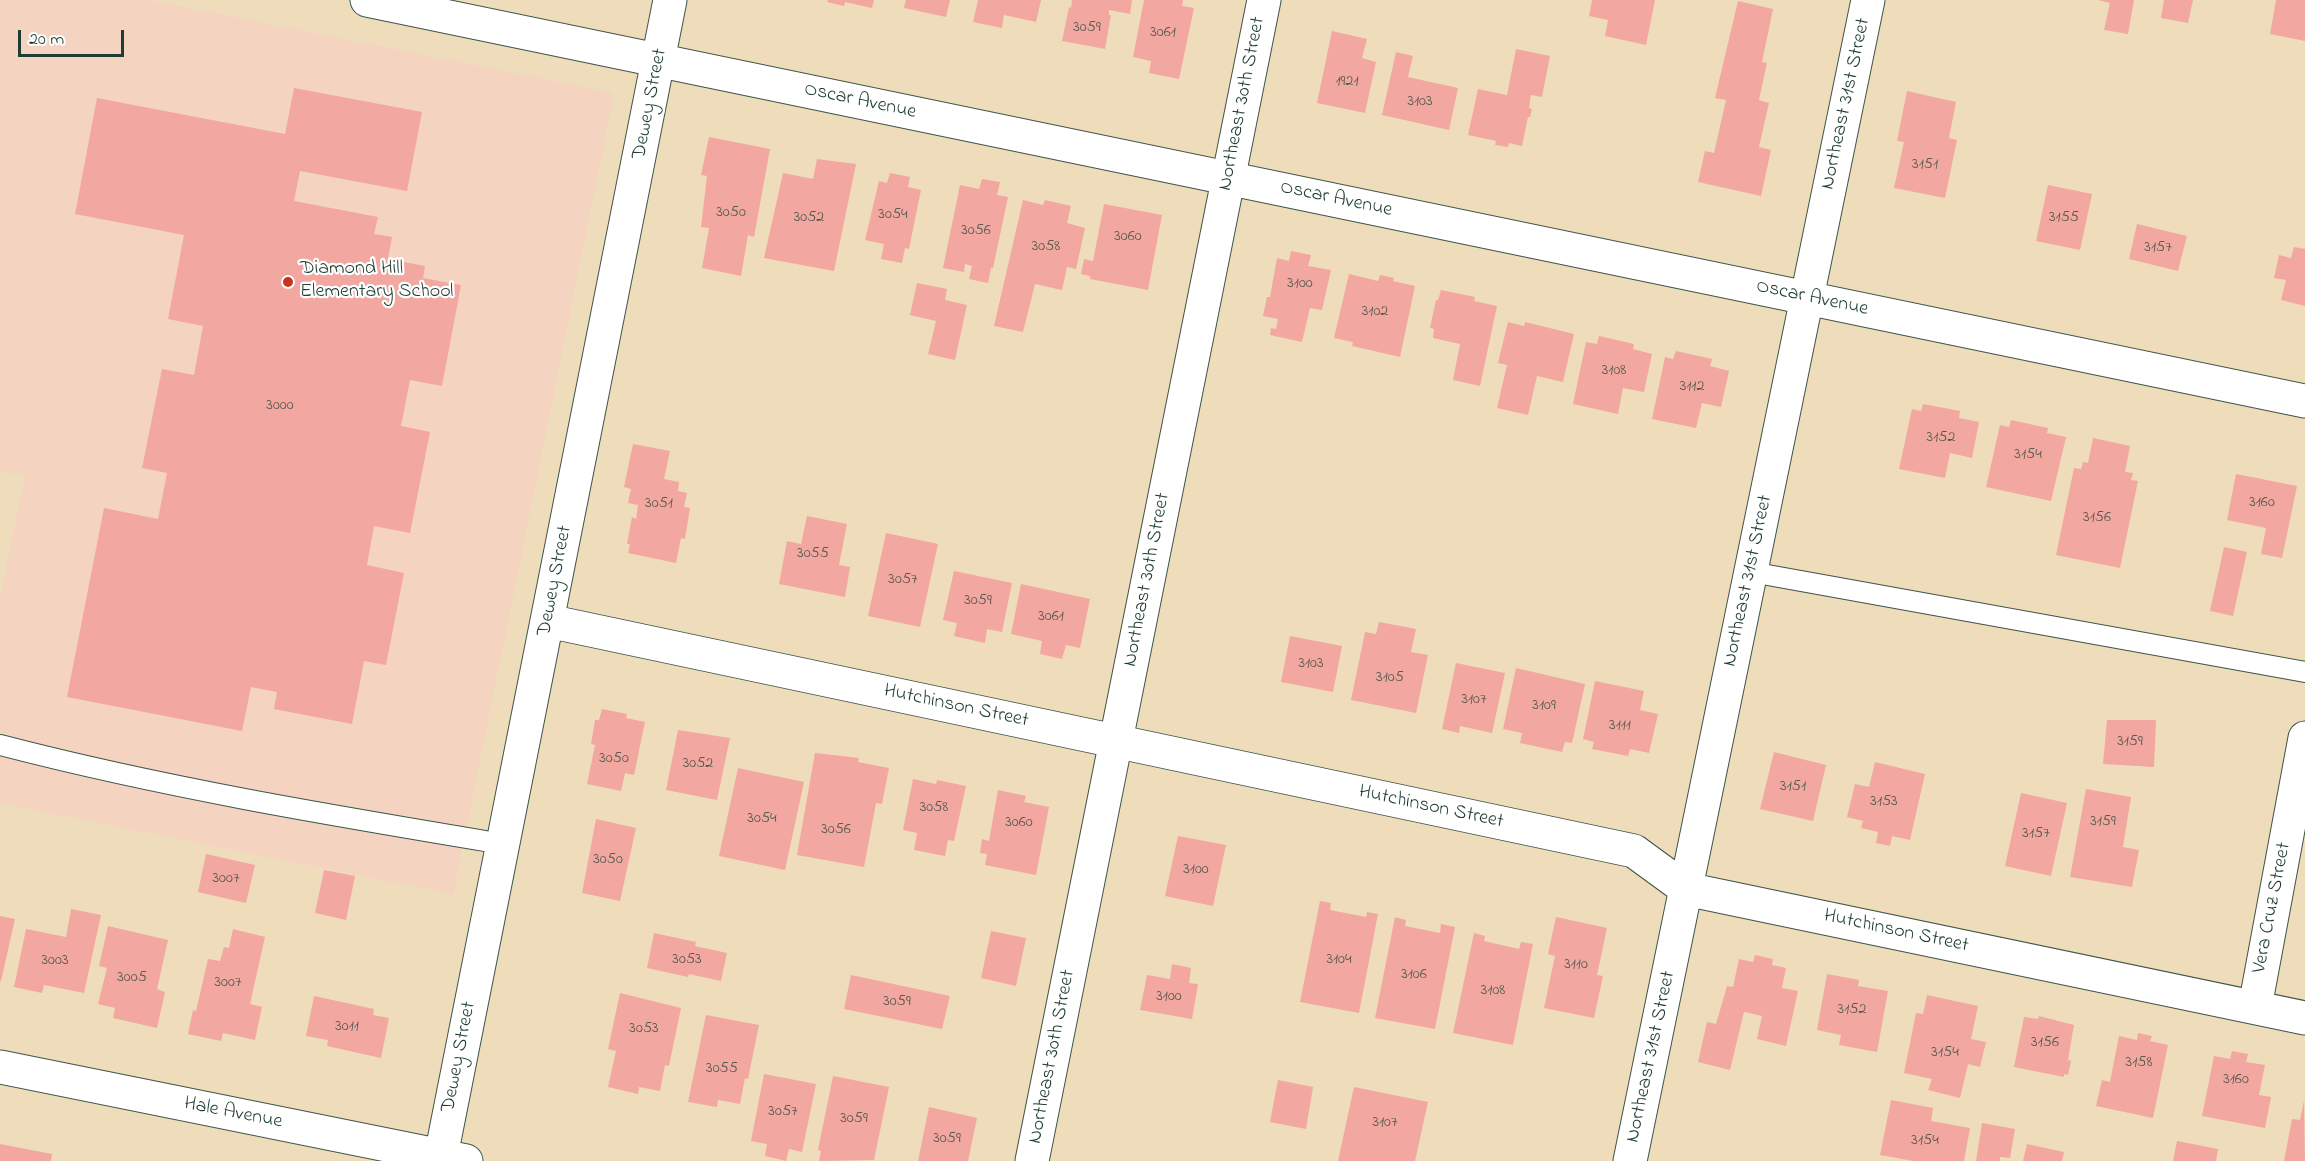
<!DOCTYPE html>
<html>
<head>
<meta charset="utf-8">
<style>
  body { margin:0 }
  #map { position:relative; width:2305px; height:1161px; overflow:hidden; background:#efdcbb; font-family:"Indie Flower",sans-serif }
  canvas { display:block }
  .scale { position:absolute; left:18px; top:30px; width:106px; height:27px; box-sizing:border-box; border:3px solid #1f3d34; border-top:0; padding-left:8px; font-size:18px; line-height:21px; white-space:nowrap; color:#1f3d34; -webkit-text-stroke:4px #fff; paint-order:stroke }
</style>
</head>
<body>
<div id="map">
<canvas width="2305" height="1161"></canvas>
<div class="scale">20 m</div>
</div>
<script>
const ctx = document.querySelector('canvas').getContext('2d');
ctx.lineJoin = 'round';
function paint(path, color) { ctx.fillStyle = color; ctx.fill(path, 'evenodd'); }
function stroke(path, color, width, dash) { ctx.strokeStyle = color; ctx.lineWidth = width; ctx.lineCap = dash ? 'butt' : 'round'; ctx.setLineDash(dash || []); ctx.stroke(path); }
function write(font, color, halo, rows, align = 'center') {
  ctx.font = font + ' "Indie Flower",sans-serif'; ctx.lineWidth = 4.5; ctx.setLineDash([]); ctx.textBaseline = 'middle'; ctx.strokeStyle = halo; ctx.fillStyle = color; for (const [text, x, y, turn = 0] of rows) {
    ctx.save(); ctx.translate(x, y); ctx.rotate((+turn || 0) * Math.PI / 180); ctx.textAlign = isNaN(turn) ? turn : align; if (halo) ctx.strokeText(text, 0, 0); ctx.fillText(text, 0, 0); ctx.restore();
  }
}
paint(new Path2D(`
  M0,0H148L614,93L453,894L0,803V599L25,476L0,470Z`), '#f4d3c0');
paint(new Path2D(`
  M828,0H874L872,8L845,2L844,6L827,2Z
  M906,0H950L946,17L904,8Z
  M978,0H1041L1036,22L1004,15L1002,28L973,22Z
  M1072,0H1132L1130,14L1109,10V15H1111L1105,49L1062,41L1069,7L1071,8Z
  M1144,0H1183L1182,6L1194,8L1179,79L1149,73L1151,61L1133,57Z
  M1592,0H1655L1646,45L1605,36L1608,20L1589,16Z
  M2098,0H2134L2128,34L2104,30L2110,3Z
  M2164,0H2193L2188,23L2161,18Z
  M2276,0H2305V41L2270,34Z
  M1738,1L1773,9L1762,62L1767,63L1759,100L1769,103L1759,147L1771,150L1761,196L1698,182L1705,151L1714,153L1726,100L1715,98Z
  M1332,31L1367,39L1362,58L1376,62L1365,113L1317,103Z
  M1516,49L1550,56L1542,97L1531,95L1529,108L1532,109L1530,117H1528L1522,146L1509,143L1508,147L1495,145L1496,141L1468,135L1478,89L1507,95Z
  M1396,52L1413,56L1408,77L1458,88L1449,130L1382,115Z
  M294,88L422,112L407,191L300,171L294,201L378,217L374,234L392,237L388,259L425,266L423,278L461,285L442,386L410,380L401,426L430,432L410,533L374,526L367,565L404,573L386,665L364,661L352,724L274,709L277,692L251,687L242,731L67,697L104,508L158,519L167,473L142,468L162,369L194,375L203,326L168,319L184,235L75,214L97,98L285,134Z
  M1907,91L1956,102L1949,138L1957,140L1945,198L1894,188L1904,142L1897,141Z
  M709,137L770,149L754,237L748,235L741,276L702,268L709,228L701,227L707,176L701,175Z
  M817,159L856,164L834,271L764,258L783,173L813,179Z
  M890,173L910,177L908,187L921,190L909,249L905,248L902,263L881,259L884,244L865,240L879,181L887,183Z
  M982,179L1000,182L997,195L1008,197L993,268H991L988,283L969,279L972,266L965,264L964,272L943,268L960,185L979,189Z
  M2048,185L2092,194L2080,250L2036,241Z
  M1023,200L1043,205L1045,200L1071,206L1067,223L1085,228L1076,269L1067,267L1062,290L1035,284L1023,332L994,326Z
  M1104,204L1162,215L1148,290L1090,279V276L1081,274L1084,259L1093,261Z
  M2137,224L2187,236L2178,271L2129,259Z
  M2294,247L2305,249V306L2281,300L2286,280L2274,278L2279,255L2291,258Z
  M1291,251L1311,255L1308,266L1331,270L1322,310L1310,308L1302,342L1270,335L1271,328L1276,329L1278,319L1263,316L1267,297H1270L1277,258L1289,261Z
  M1349,274L1378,281L1380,275L1394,278L1393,281L1415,286L1400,357L1352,346L1353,342L1334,338Z
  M917,283L947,289L945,300L967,305L955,360L928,354L936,321L910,315Z
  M1441,290L1475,297L1474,301L1497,306L1480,386L1453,380L1460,344L1433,338L1434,329L1430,328L1436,300H1438Z
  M1508,322L1524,326L1525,322L1574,334L1563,382L1537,376L1528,415L1497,408L1507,365L1498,363Z
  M1599,336L1634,344L1633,349L1652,354L1644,392L1623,388L1618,414L1573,404L1586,342L1597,344Z
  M1676,351L1712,359L1710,366L1729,371L1721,407L1702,403L1696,428L1652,419L1665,357L1673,359Z
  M1923,404L1960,411L1959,418L1979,422L1972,458L1950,453L1945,478L1899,469L1912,409L1921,411Z
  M2011,420L2048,428L2047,433L2066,437L2051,501L1986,487L2000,425L2009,427Z
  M2093,438L2130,446L2125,472L2133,473L2131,480L2138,481L2120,568L2056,555L2074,468L2081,469L2083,462L2088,463Z
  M633,444L670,451L664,479L679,482L678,491L687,493L684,507L690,508L685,539L681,538L676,563L628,553L630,544H627L632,517L636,519L638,505L628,503L631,489L624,487Z
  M2236,474L2297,486L2282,558L2261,554L2266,528L2227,520Z
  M807,516L847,524L839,565L850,567L845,597L779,584L787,541L801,544Z
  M886,533L938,544L920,627L868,616Z
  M2224,547L2247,552L2233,616L2210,611Z
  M954,571L1012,583L1002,632L987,629L985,643L954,636L957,623L943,620Z
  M1021,584L1090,599L1080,648L1066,645L1062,659L1040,654L1042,641L1011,634Z
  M1379,622L1416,629L1411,652L1428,655L1416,713L1351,700L1365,632L1376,634Z
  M1290,636L1342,646L1333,692L1281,682Z
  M1456,663L1505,673L1492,733L1460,726L1459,733L1442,729Z
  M1516,668L1585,684L1572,743L1565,742L1562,752L1520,743L1522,733L1503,729Z
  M1595,681L1644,691L1640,710L1658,714L1649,753L1630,749L1628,756L1592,749L1594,742L1583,739Z
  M602,709L627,714L626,718L645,722L634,775L625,773L621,791L587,784L595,745L591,744L595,720H599Z
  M2107,720H2156L2154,767L2103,764Z
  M678,730L730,738L717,800L666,790Z
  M1774,752L1826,765L1813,821L1760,809Z
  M815,753L859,758L858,762L889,768L882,804L876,803L864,867L797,855Z
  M1875,762L1925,774L1910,840L1892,836L1890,846L1876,843L1878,832L1861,828L1863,821L1847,817L1855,784L1869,787Z
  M738,768L804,782L785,870L719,856Z
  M913,779L936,784L937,780L966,786L954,841L948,840L945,856L914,850L917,833L903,830Z
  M2086,789L2131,797L2123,847L2139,850L2132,887L2070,877Z
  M998,790L1026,796L1024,802L1049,807L1036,875L985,865L987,854L980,853L982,839L989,841Z
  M2021,793L2067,803L2051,876L2005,866Z
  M596,819L636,828L620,901L582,893Z
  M1178,836L1226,845L1213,906L1165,896Z
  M206,854L255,865L246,903L198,892Z
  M324,870L355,876L346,920L315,913Z
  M1320,901L1331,903L1330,910L1366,917L1367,912L1378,914L1359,1013L1300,1002Z
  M71,909L101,915L84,993L44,985L42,993L14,987L26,929L66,937Z
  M0,916L15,919L1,981H0Z
  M1395,917L1406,920L1405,926L1440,933L1441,924L1455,927L1435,1029L1375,1018Z
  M1556,917L1607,928L1597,975L1603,976L1594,1018L1544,1008L1555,956L1548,954Z
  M108,926L168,940L157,989L165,992L157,1028L113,1018L115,1008L98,1004L107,968L99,966Z
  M233,929L265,937L250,1004L262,1007L255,1040L223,1033L221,1041L188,1034L193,1010L196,1011L208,959L220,961L224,947L229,948Z
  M991,931L1026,938L1016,986L981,978Z
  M654,933L696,942L695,946L727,953L721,981L689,974L688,977L647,968Z
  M1474,933L1485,936L1484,941L1519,949L1521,942L1533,944L1513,1045L1453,1033Z
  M1755,955L1773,959L1772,965L1786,968L1782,988L1798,991L1786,1046L1757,1039L1762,1016L1744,1012L1730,1070L1698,1062L1707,1022L1716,1024L1727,986L1733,987L1739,959L1753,962Z
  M1172,964L1191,968L1189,983L1198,984L1192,1019L1140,1010L1147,975L1170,979Z
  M1827,974L1859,980L1858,986L1888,991L1877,1052L1839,1045L1841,1035L1817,1030Z
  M851,975L950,996L942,1029L844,1009Z
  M620,993L681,1008L669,1066L665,1065L660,1091L639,1087L638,1094L608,1087L616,1051L608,1049Z
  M1927,995L1978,1006L1971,1039L1986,1042L1980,1067L1968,1064L1960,1098L1928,1090L1932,1079L1904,1073L1916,1013L1923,1014Z
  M314,996L374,1009L373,1015L389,1018L381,1058L327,1046L328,1040L306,1036Z
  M706,1015L759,1025L748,1079L745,1078L740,1104L718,1100L717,1107L688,1102Z
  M2039,1016L2074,1025L2068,1060L2071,1061L2068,1075L2064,1074V1077L2014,1067L2024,1017L2038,1019Z
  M2138,1033L2152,1036L2150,1041L2168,1045L2153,1118L2096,1106L2102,1080L2110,1082L2119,1036L2137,1040Z
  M2232,1051L2248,1054L2246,1062L2265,1065L2259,1095L2271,1097L2265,1128L2202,1116L2214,1056L2230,1059Z
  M764,1074L816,1084L802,1152L789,1149L786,1161L765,1156L767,1144L751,1141Z
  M833,1076L889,1087L874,1160L819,1161L821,1151L818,1150Z
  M1278,1080L1313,1087L1306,1129L1270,1122Z
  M1354,1087L1428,1102L1415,1161H1338Z
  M1891,1100L1933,1108L1931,1121L1970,1128L1964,1161H1913L1880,1155Z
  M2304,1101L2305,1161H2284L2292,1119L2300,1120Z
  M929,1107L977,1118L968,1161H918Z
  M1982,1123L2015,1129L2010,1158L2000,1157V1161H1976Z
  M2177,1141L2218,1149L2216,1161H2173Z
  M0,1144L52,1154L51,1161H0Z
  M2027,1144L2064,1152L2062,1161H2023Z`), '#f2a8a1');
const lane = new Path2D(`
  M1751,572L2305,672
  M0,745C165,788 335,816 503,844`);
const street = new Path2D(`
  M367,0L2305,401
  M548,621L1634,851L1686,889L2305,1018
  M2255,1007L2305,738
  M0,1067L466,1161
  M440,1161L670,0
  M1032,1161L1264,0
  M1630,1161L1868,0`);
stroke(lane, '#3e5548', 22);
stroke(street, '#3e5548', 35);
stroke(lane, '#fff', 20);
stroke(street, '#fff', 33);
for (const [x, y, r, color] of [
  [288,282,6,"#c8321e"]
]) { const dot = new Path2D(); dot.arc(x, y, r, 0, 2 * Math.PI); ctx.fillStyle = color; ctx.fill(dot); stroke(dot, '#fff', 2); }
write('16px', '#54584f', null, [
  ["3059",1087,28],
  ["3061",1163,33],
  ["1921",1347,82],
  ["3103",1420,102],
  ["3151",1925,165],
  ["3050",731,213],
  ["3054",893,215],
  ["3052",809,218],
  ["3155",2064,218],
  ["3056",976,231],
  ["3060",1128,237],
  ["3058",1046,247],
  ["3157",2158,248],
  ["3100",1300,284],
  ["3102",1375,312],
  ["3108",1614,371],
  ["3112",1692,387],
  ["3000",280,406],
  ["3152",1941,438],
  ["3154",2028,455],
  ["3160",2262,503],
  ["3051",659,504],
  ["3156",2097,518],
  ["3055",813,554],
  ["3057",903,580],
  ["3059",978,601],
  ["3061",1051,617],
  ["3103",1311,664],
  ["3105",1390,678],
  ["3107",1474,700],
  ["3109",1544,706],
  ["3111",1620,726],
  ["3159",2130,742],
  ["3050",614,759],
  ["3052",698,764],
  ["3151",1793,787],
  ["3153",1884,802],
  ["3058",934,808],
  ["3054",762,819],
  ["3159",2103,822],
  ["3060",1019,823],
  ["3056",836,830],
  ["3157",2036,834],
  ["3050",608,860],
  ["3100",1196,870],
  ["3007",226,879],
  ["3053",687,960],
  ["3104",1339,960],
  ["3003",55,961],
  ["3110",1576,965],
  ["3106",1414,975],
  ["3005",132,978],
  ["3007",228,983],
  ["3108",1493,991],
  ["3100",1169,997],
  ["3059",897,1002],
  ["3152",1852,1010],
  ["3011",347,1027],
  ["3053",644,1029],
  ["3156",2045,1043],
  ["3154",1945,1053],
  ["3158",2139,1063],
  ["3055",722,1069],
  ["3160",2236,1080],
  ["3057",783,1112],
  ["3059",854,1119],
  ["3107",1385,1123],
  ["3059",947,1139],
  ["3154",1925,1141]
]);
write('20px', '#1f3d34', '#fff', [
  ["Oscar Avenue",860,102,12],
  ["Dewey Street",651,104,-79],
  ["Northeast 30th Street",1243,104,-79],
  ["Northeast 31st Street",1847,104,-78],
  ["Oscar Avenue",1336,200,12],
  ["Oscar Avenue",1812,299,12],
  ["Northeast 30th Street",1148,580,-79],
  ["Dewey Street",556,581,-79],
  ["Northeast 31st Street",1749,581,-78],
  ["Hutchinson Street",956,707,12],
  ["Hutchinson Street",1431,808,12],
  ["Vera Cruz Street",2273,908,-79],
  ["Hutchinson Street",1896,932,12],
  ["Dewey Street",460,1057,-79],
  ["Northeast 30th Street",1053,1057,-79],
  ["Northeast 31st Street",1652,1057,-78],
  ["Hale Avenue",233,1114,11]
]);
write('20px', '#1f3d34', '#fff', [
  ["Diamond Hill",300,270],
  ["Elementary School",300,293]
], 'left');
</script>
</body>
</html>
